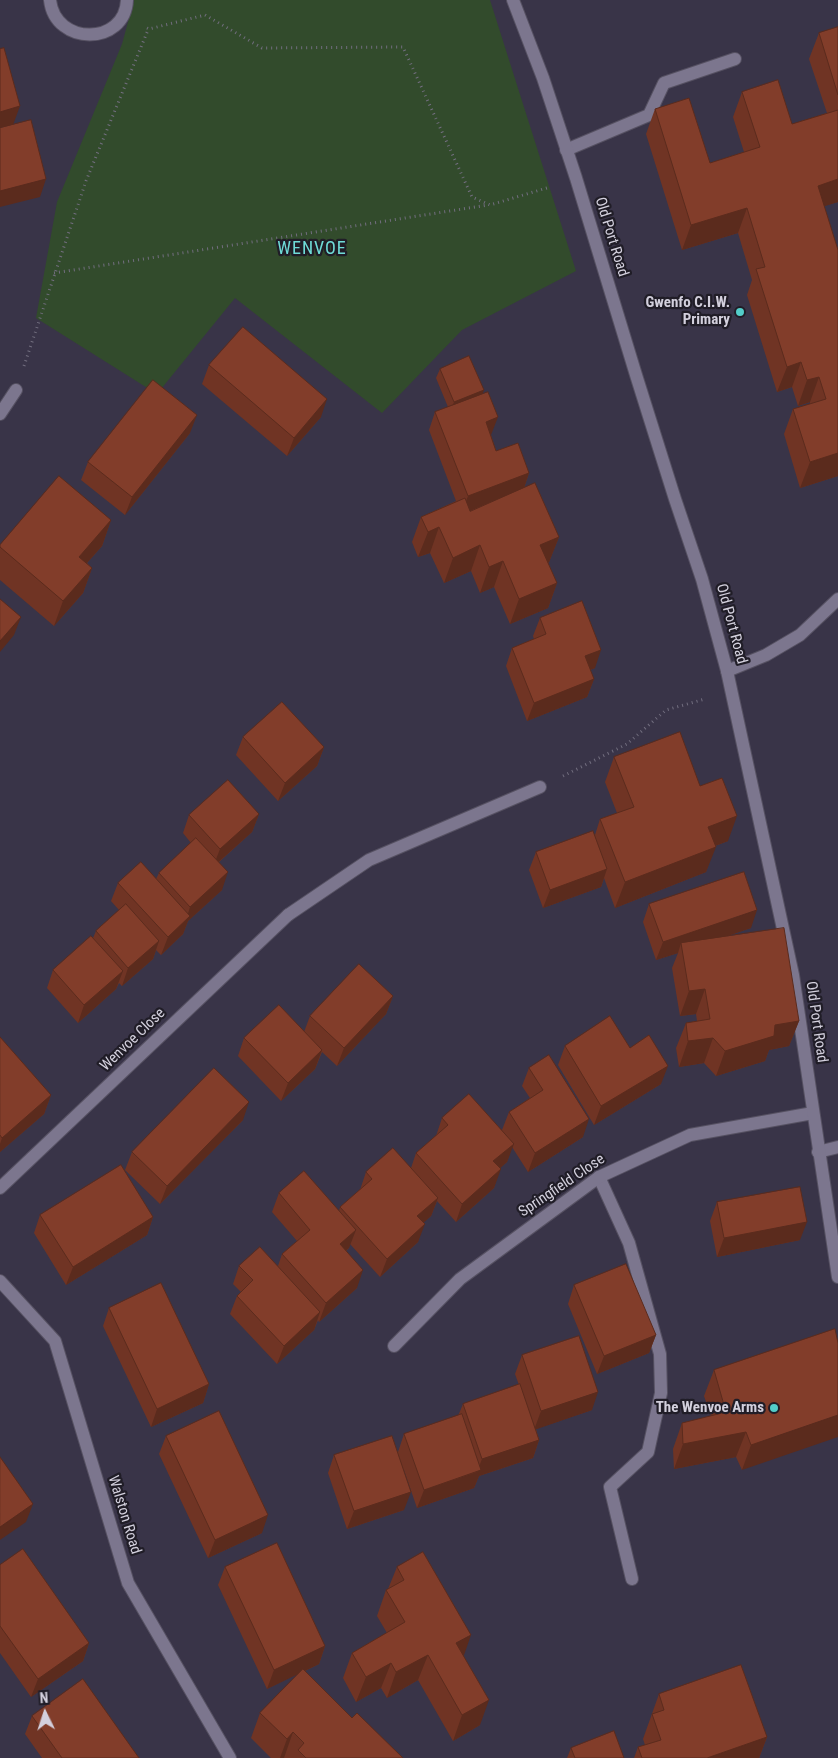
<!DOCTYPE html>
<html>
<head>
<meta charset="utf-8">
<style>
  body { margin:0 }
  #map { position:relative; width:838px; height:1758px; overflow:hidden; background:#393448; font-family:"Roboto Condensed",sans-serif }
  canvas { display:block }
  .north { position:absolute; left:20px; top:1688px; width:50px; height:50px; -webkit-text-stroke:4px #201d27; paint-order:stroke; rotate:356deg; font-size:14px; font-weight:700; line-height:20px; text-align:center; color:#d3d0dd }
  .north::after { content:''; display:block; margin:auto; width:18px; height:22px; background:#d3d0dd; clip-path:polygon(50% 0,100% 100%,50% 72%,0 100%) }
</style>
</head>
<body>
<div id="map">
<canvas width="838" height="1758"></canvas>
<div class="north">N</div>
</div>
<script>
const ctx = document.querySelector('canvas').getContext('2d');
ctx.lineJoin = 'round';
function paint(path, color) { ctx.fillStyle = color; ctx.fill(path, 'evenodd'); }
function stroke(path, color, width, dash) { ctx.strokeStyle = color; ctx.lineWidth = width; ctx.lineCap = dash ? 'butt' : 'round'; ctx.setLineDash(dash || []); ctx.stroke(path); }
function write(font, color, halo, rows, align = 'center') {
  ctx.font = font + ' "Roboto Condensed",sans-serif'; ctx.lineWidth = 4.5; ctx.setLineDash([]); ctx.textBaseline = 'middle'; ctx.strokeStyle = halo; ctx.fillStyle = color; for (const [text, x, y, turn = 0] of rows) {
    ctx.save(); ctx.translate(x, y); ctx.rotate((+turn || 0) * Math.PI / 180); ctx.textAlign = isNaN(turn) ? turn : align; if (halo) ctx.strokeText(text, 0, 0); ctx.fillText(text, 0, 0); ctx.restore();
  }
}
paint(new Path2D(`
  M134,0H490L576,271L462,330L382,413L235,298L157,394L36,318L57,202L122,44Z`), '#324b2c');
const service = new Path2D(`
  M566,150L649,115L664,83L735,59
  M288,915L369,860L540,787
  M599,1177L629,1243L660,1354L661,1393L648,1452L610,1487L632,1579`);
const minor = new Path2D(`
  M50,0C55,46 125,46 127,0
  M0,414L16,390
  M727,671L766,655L800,635L838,599
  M818,1152L838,1147
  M0,1188L288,915
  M0,1281L55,1341L128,1583L230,1758
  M394,1346L460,1279L599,1177L690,1135L813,1113`);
const tertiary = new Path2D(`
  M513,0L543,78L576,178L636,375L675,499L702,579L727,671L793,975L838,1277`);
stroke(service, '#565162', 14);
stroke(minor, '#565162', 14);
stroke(tertiary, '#565162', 14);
stroke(new Path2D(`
  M147,28L149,29L205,15L262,48L403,47L472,197L490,205L550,187
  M54,273L488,205
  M24,366L86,181L148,30
  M563,776L627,744L666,710L705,699`), '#726e7f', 3, [1, 4]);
stroke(service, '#7c768e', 12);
stroke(minor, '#7c768e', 12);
stroke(tertiary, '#7c768e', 12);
paint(new Path2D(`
  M838,27V202L824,206L838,250V476L800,488L784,434L793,409L810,404V402L798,406L792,387L777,392L747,295L752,280L738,233L682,250L646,134L655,109L710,163L744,152L733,117L742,92L792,124L827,113L809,59L819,33Z
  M209,365L321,417L287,456L202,384Z
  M440,369L482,394L491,435L496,451L529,473L524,488L559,537L549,562L548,563L557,583L548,608L510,624L494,587L480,593L471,571L444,583L430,553L418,557L412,542L421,517L456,501L429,430L435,412L448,407L436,378Z
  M190,433L125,515L81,480L88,462Z
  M111,520L102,546L87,563L92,568L83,593L54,626L0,580V545Z
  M540,618L595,668L590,670L594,679L587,697L527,721L506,666L512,648L534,639L533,636Z
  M243,737L324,747L317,766L278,801L236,755Z
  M614,757L700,786L728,841L715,846L706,872L615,908L604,878L601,887L543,908L529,870L536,852L595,835L600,819L617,813L605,782Z
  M259,814L252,832L219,862L222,890L188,921L183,934L161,955L156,950L153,959L122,986L119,983L116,989L78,1023L47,988L53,970L93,938L96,931L119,910L111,901L118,883L156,879L159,873L191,843L183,833L189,815Z
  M649,904L751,928L727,936L799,1021L789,1046L769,1050L765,1061L716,1076L704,1063L679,1067L676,1048L686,1023L697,1021L696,1014L680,1016L672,968L678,953L656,960L643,922Z
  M393,996L386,1014L337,1066L322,1052L315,1069L281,1101L238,1056L244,1038L304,1032L310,1016Z
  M0,1037L51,1095L44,1114L0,1152Z
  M565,1046L630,1048L661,1084L594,1125L558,1065Z
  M529,1068L583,1137L528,1172L512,1147L507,1162L500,1168L494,1188L456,1222L437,1201L431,1216L423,1223L418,1242L380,1277L350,1244L349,1248L346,1251L357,1288L319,1322L318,1320L314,1330L277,1364L230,1314L237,1296L241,1292L233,1284L239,1266H278L282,1254L297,1241L272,1212L279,1193L339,1211L340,1207L360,1190L366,1172L411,1168L416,1153L436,1136L442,1118L502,1130L509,1112L530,1098L522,1086Z
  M243,1120L160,1204L125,1170L132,1152Z
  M717,1202L800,1240L717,1257L710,1221Z
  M40,1215L153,1217L147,1235L66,1285L34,1233Z
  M574,1285L656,1335L649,1353L597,1374L568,1304Z
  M109,1308L209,1384L203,1403L151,1427L103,1326Z
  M835,1329L742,1470L736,1457L674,1469L673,1449L682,1423L711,1416L704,1396L714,1370Z
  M522,1355L592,1410L536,1429L539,1440L533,1458L479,1476L474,1488L417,1508L404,1470V1510L347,1529L328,1473L334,1455L398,1452L404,1434L458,1416L463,1404L519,1385L515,1374Z
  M166,1436L262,1533L208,1558L159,1454Z
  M0,1565L89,1643L83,1661L31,1697L0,1653Z
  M225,1567L325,1646L319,1664L305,1671L352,1718L403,1758H271L251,1738L260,1713L299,1673L267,1689L218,1585Z
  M397,1567L464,1656L480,1725L453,1741L418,1680L387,1698L381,1688L356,1702L343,1678L352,1653L387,1633L377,1616L386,1590L388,1589Z
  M659,1694L767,1737L759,1758H634L638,1747L645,1745L643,1739Z
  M32,1716L139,1758H42L25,1734Z
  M571,1748L624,1758H567Z`), '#703424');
paint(new Path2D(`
  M20,106L13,125L0,128V112Z
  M46,179L40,197L0,207V191Z
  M838,179V202L809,211L818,186Z
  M747,208L738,233L682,250L691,225Z
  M801,362L792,387L777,392L787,367Z
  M819,377L810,402L798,406L807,380Z
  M484,390L480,400L450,412L454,402Z
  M327,399L321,417L287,456L294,438Z
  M197,415L190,433L125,515L132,497Z
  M498,417L491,435L479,440L486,422Z
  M838,453V476L800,488L810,462Z
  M529,473L523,491L461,515L468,496Z
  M111,520L102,546L70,582L79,557Z
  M439,527L430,553L418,557L428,532Z
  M559,537L549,562L531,570L540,545Z
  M480,545L471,571L444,583L453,558Z
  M503,561L494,587L480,593L489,567Z
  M92,568L83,593L54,626L63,601Z
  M557,583L548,608L510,624L519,599Z
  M21,617L14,635L0,652V641Z
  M601,650L595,668L578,674L585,656Z
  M594,679L587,697L527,721L534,703Z
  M324,747L317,766L278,801L285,783Z
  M259,814L252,832L213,867L220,849Z
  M737,816L728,841L699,852L708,827Z
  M716,847L706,872L615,908L625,882Z
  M607,869L601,887L543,908L550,890Z
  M228,872L222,890L188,921L183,934L161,955L168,937L186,920L190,907Z
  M757,910L751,928L683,951L681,943L678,953L656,960L663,942Z
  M159,941L153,959L122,986L128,968Z
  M123,971L116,989L78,1023L84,1005Z
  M705,989L696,1014L680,1016L689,991Z
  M393,996L386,1014L337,1066L344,1048Z
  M799,1021L789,1046L769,1050L765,1061L716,1076L725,1051L775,1025Z
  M713,1038L704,1063L679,1067L688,1041Z
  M322,1050L315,1069L281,1101L288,1083Z
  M668,1066L661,1084L594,1125L601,1106Z
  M51,1095L44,1114L0,1152V1144L2,1138Z
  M249,1102L243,1120L160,1204L167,1186Z
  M589,1119L583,1137L528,1172L535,1153Z
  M514,1144L507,1162L487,1180L493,1161Z
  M501,1169L494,1188L456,1222L462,1204Z
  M438,1198L431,1216L411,1234L417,1216Z
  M153,1217L147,1235L66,1285L73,1267Z
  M807,1222L800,1240L717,1257L724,1238Z
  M425,1224L418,1242L380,1277L387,1259Z
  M356,1230L349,1248L333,1262L340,1244Z
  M363,1270L357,1288L319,1322L326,1303Z
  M320,1312L314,1330L277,1364L284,1346Z
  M656,1335L649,1353L597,1374L604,1356Z
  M209,1384L203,1403L151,1427L157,1409Z
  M598,1392L592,1410L534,1430L541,1411Z
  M838,1415V1437L742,1470L751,1445Z
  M746,1432L736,1457L674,1469L683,1444Z
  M539,1440L533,1458L479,1476L474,1488L417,1508L424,1490L477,1472L482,1459Z
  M411,1492L404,1510L347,1529L354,1511Z
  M33,1504L26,1522L0,1540V1527Z
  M268,1515L262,1533L208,1558L215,1540Z
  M471,1635L462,1661L456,1643Z
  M89,1643L83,1661L31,1697L38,1679Z
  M325,1646L319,1664L267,1689L274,1670Z
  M428,1655L418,1680L387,1698L396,1672Z
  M391,1663L381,1688L356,1702L366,1677Z
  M489,1700L480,1725L453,1741L462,1715Z
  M293,1732L284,1758H280L287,1739Z
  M767,1737L759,1758H707Z`), '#5b2b1d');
const building = new Path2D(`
  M838,27V95L819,33Z
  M4,48L20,106L0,112V49Z
  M778,80L792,124L838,110V179L818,186L838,250V453L810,462L793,409L826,399L819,377L807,380L801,362L787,367L756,269L765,267L747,208L691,225L655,109L689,98L710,163L760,147L742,92Z
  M31,120L46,179L0,191V128Z
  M243,327L327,399L294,438L209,365Z
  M469,356L484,390L454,402L440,369Z
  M153,380L197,415L132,497L88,462Z
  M488,392L498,417L486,422L496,451L518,443L529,473L468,496L435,412Z
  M59,476L111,520L79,557L92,568L63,601L0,547V545Z
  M535,483L559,537L540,545L557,583L519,599L503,561L489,567L480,545L453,558L439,527L428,532L421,517L465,498L470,511Z
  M0,599L21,617L0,641Z
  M582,601L601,650L585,656L594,679L534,703L512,648L546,634L540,618Z
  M282,702L324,747L285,783L243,737Z
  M680,732L700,786L722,778L737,816L708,827L716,847L625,882L600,819L634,807L614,757Z
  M228,780L259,814L220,849L189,815Z
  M593,831L607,869L550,890L536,852Z
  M196,838L228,872L190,907L159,873Z
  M141,862L190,916L168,937L118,883Z
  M744,872L757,910L663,942L649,904Z
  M126,904L159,941L128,968L96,931Z
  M784,928L799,1021L775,1025L774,1036L725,1051L713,1038L688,1041L686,1023L710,1019L705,989L689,991L681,943Z
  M91,936L123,971L84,1005L53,970Z
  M359,964L393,996L344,1048L310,1016Z
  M279,1005L322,1050L288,1083L244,1038Z
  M610,1016L630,1048L649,1035L668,1066L601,1106L565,1046Z
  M0,1037L51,1095L2,1138L0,1135Z
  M549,1055L589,1119L535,1153L509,1112L543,1090L529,1068Z
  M214,1068L249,1102L167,1186L132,1152Z
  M469,1094L514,1144L493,1161L501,1169L462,1204L416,1153L448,1125L442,1118Z
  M393,1148L438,1198L417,1216L425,1224L387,1259L340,1207L372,1179L366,1172Z
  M121,1165L153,1217L73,1267L40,1215Z
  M304,1171L356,1230L340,1244L363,1270L326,1303L282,1254L310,1230L279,1193Z
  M800,1187L807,1222L724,1238L717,1202Z
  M260,1247L320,1312L284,1346L237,1296L253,1280L239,1266Z
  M626,1264L656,1335L604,1356L574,1285Z
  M161,1283L209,1384L157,1409L109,1308Z
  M835,1329L838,1343V1415L751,1445L746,1432L683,1444L682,1423L726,1412L714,1370Z
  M579,1336L598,1392L541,1411L522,1355Z
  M520,1384L539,1440L482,1459L463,1404Z
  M219,1411L268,1515L215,1540L166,1436Z
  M462,1414L481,1470L424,1490L404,1434Z
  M392,1436L411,1492L354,1511L334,1455Z
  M0,1457L33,1504L0,1527Z
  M277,1543L325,1646L274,1670L225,1567Z
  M23,1549L89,1643L38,1679L0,1626V1565Z
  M423,1552L471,1635L456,1643L489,1700L462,1715L428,1655L396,1672L391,1663L366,1677L352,1653L405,1622L386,1590L404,1580L397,1567Z
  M741,1665L767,1737L707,1758H642L638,1747L661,1740L652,1714L664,1710L659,1694Z
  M303,1669L352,1718L357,1713L403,1758H306L298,1750L304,1743L293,1732L287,1739L260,1713Z
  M83,1679L139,1758H62L32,1716Z
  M614,1731L624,1758H575L571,1748Z`);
paint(building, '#823d2a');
stroke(building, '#5b2b1d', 1);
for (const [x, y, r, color] of [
  [740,312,5,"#53cdc9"],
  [774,1408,5,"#53cdc9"]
]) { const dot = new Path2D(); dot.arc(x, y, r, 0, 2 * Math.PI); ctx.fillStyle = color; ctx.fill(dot); stroke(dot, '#201d27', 2); }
write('15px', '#d3d0dd', '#201d27', [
  ["Old Port Road",611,237,73],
  ["Old Port Road",731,624,75],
  ["Old Port Road",816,1022,82],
  ["Wenvoe Close",133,1040,-44],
  ["Springfield Close",562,1186,-34],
  ["Walston Road",124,1515,73]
]);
write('bold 15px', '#d3d0dd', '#201d27', [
  ["Gwenfo C.I.W.",730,303],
  ["Primary",730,320],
  ["The Wenvoe Arms",764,1408]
], 'right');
ctx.letterSpacing = '1px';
write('18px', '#6fdbd7', '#201d27', [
  ["WENVOE",312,249]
]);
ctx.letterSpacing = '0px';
</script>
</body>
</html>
